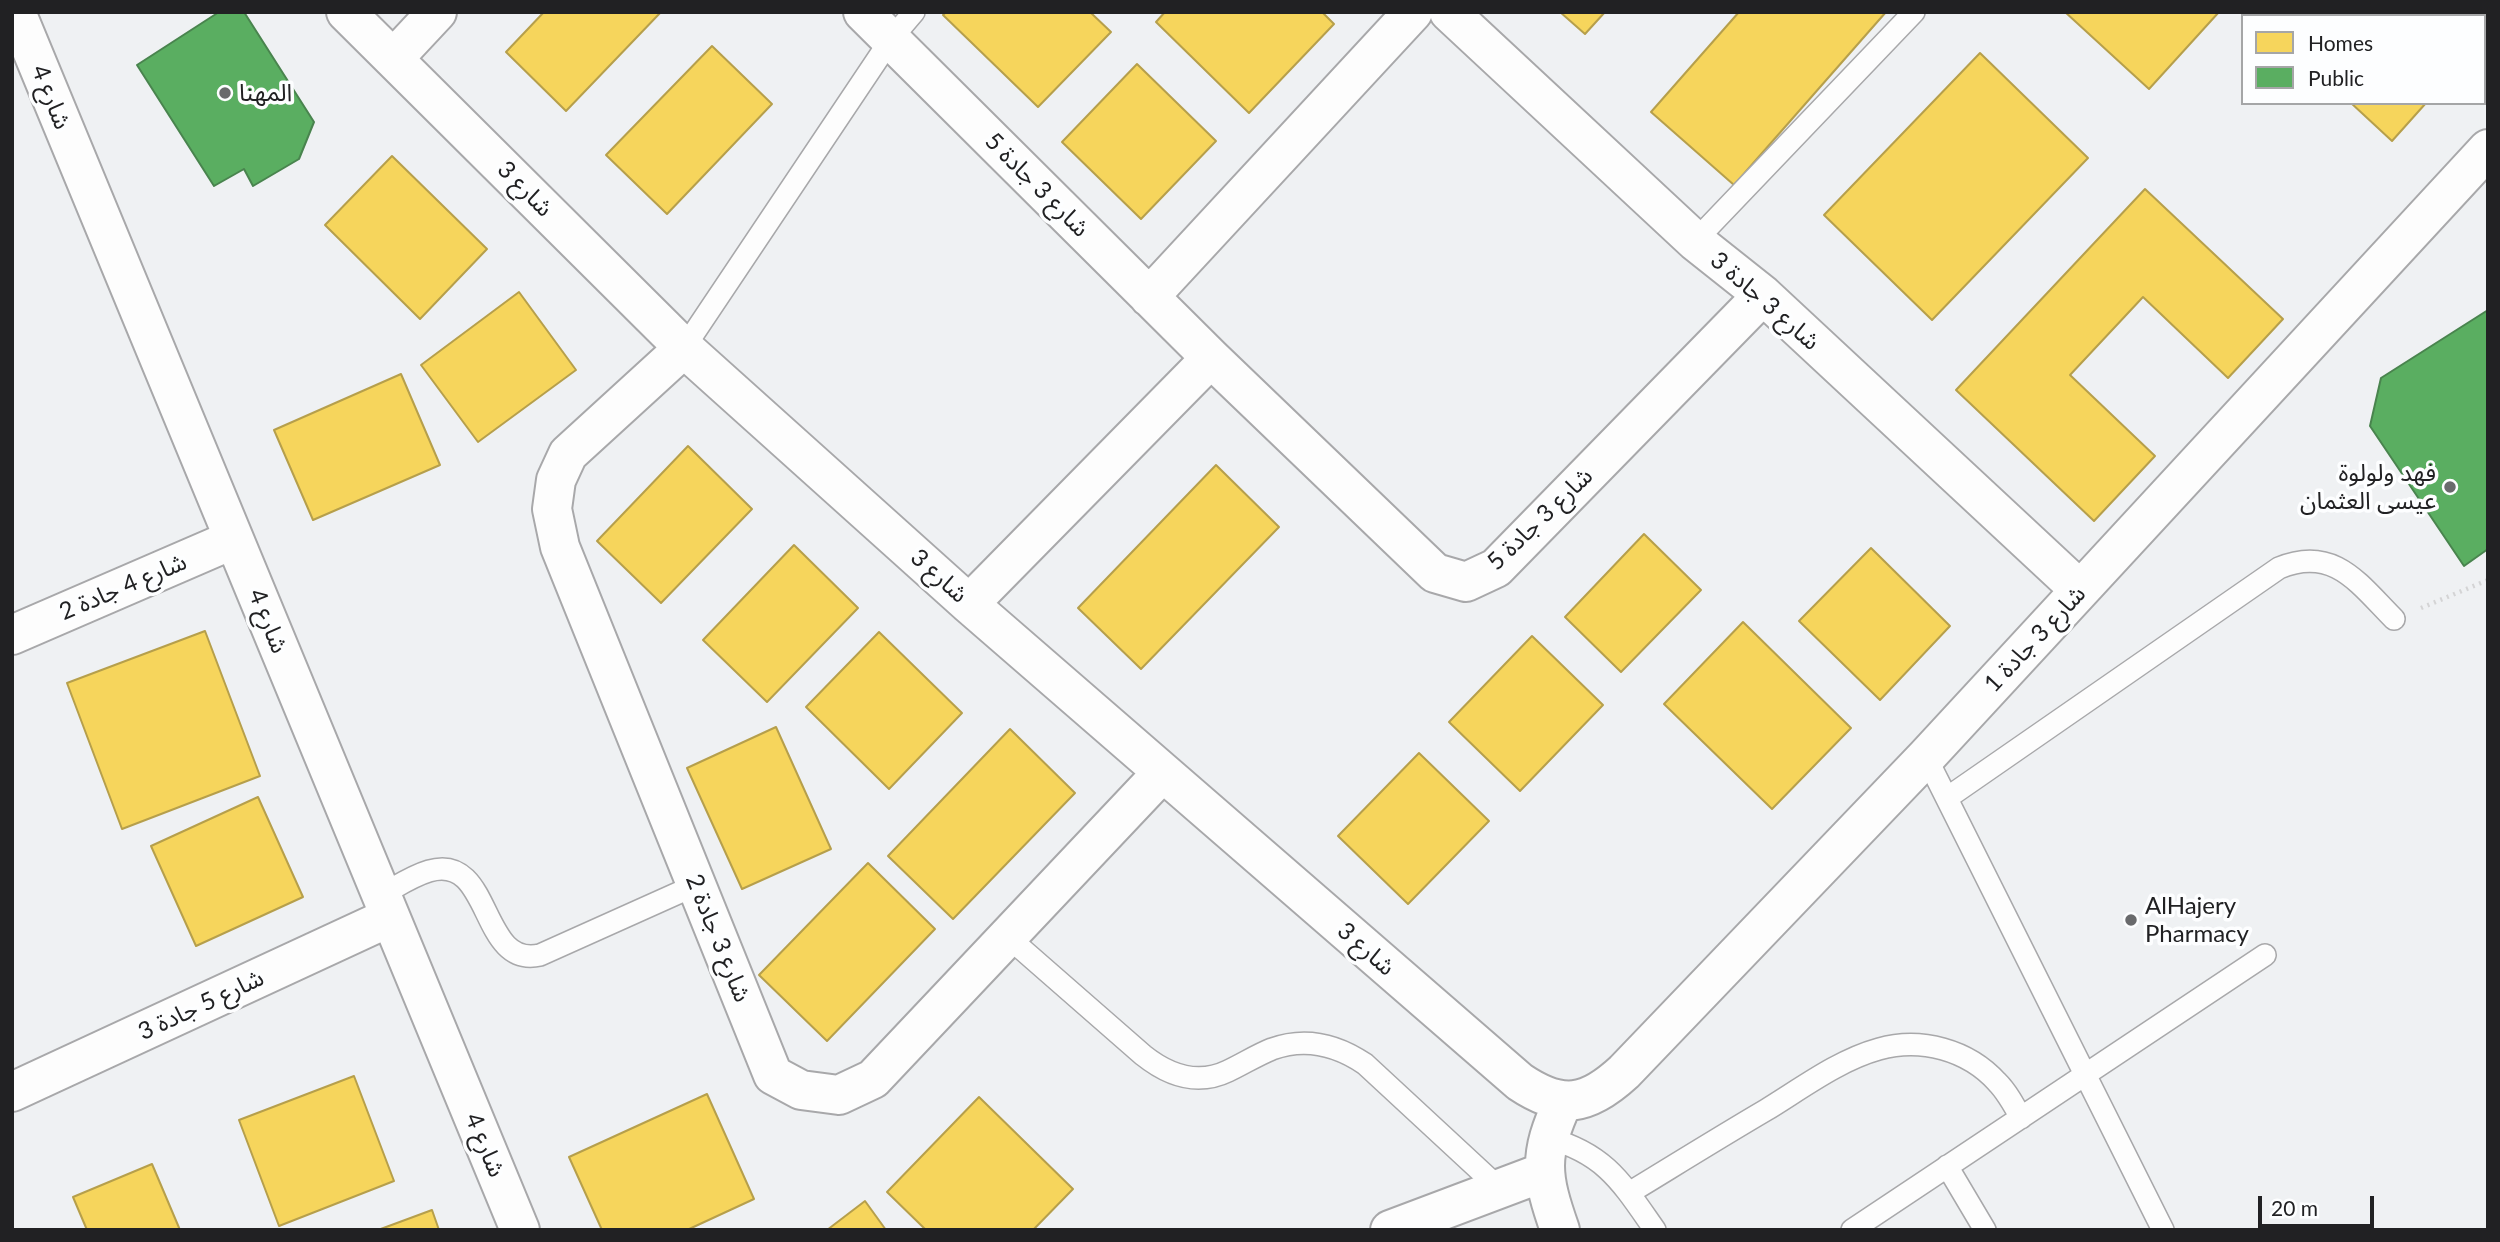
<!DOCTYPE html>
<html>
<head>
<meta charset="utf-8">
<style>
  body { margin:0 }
  #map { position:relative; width:2500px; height:1242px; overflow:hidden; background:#eff1f3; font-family:Lato,sans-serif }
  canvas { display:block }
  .frame { position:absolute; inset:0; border:14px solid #212123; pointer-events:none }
  .legend { position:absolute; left:2241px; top:14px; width:245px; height:91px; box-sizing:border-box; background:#fdfeff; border:2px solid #a5a6a7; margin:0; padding:9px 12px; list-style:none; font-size:21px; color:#212123 }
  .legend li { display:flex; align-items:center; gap:14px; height:35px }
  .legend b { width:35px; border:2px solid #a5a6a7 }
  .scale { position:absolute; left:2258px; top:1196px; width:116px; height:32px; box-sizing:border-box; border:4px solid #212123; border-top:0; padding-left:9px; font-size:21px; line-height:24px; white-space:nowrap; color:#212123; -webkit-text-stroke:5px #fdfeff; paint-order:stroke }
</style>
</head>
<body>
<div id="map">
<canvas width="2500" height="1242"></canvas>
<div class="frame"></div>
<ul class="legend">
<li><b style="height:19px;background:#f6d55c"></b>Homes</li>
<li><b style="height:19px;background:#5aae61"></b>Public</li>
</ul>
<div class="scale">20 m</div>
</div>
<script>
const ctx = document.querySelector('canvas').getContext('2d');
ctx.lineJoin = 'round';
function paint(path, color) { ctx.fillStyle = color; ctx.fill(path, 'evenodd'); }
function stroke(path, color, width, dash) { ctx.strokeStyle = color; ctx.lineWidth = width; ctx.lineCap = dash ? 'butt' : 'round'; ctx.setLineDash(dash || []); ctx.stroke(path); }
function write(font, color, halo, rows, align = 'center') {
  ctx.font = font + ' Lato,"Noto Sans Arabic",sans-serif'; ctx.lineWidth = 7; ctx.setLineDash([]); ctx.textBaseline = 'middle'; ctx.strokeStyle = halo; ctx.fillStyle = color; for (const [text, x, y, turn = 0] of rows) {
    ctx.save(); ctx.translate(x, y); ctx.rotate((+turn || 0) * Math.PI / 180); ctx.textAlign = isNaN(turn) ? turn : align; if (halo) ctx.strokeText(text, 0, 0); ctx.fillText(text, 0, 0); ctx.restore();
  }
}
const homes = new Path2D(`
  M544,12H661L566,111L506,52Z
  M946,12H1090L1111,32L1038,107L943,15Z
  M1165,12H1322L1334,24L1249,113L1156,22Z
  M1560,12H1605L1585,34Z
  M1739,12H1886L1734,185L1651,112Z
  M2065,12H2219L2149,89Z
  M2323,12H2383L2387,16H2320Z
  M712,46L772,104L667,214L606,155Z
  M1980,53L2088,158L1932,320L1824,215Z
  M1137,64L1216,141L1141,219L1062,142Z
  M2351,103H2426L2392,141Z
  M392,156L487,249L420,319L325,225Z
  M2145,189L2283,319L2228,378L2143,297L2070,375L2155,456L2094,521L1956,390Z
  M519,292L576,370L478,442L421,365Z
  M401,374L440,465L313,520L274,430Z
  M688,446L752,509L661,603L597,541Z
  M1216,465L1279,527L1141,669L1078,608Z
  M1644,534L1701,590L1621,672L1565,617Z
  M794,545L858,608L767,702L703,640Z
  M1871,548L1950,626L1880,700L1799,621Z
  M1743,622L1851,728L1772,809L1664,704Z
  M205,631L260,776L122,829L67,683Z
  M879,632L962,713L889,789L806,707Z
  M1532,636L1603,705L1520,791L1449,722Z
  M776,727L831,849L742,889L687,768Z
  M1010,729L1075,793L953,919L888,856Z
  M1419,753L1489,821L1408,904L1338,836Z
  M258,797L303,897L196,946L151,846Z
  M868,863L935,929L827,1041L759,975Z
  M354,1076L394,1181L279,1226L239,1120Z
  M707,1094L754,1199L687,1230H602L569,1157Z
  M979,1097L1073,1189L1033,1230H926L887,1192Z
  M152,1164L180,1230H87L73,1197Z
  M865,1201L886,1230H827Z
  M432,1210L439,1230H378Z`);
paint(homes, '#f6d55c');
stroke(homes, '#b69f4b', 2);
const public = new Path2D(`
  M219,12H244L314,122L299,159L253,186L244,169L214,186L137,65Z
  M2488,310V549L2464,566L2370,426L2381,378Z`);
paint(public, '#5aae61');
stroke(public, '#49844e', 2);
const lane = new Path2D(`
  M1695,241L1914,12
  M684,348L891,39L914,12
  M1926,757L2163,1230
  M1947,798L2279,568C2334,545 2359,584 2394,619
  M381,895C396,887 412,876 429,871C493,852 479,969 540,955L696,885
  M1008,937L1143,1055C1168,1075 1197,1086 1228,1071C1243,1064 1257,1055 1272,1049C1305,1037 1337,1045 1365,1064L1500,1189
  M1548,1138C1606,1154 1622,1183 1655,1230
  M1947,1166L1985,1230
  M1629,1193C1675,1165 1720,1137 1766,1110C1802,1088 1839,1060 1879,1049C1921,1037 1968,1050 1997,1082C2007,1092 2014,1105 2021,1118
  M1852,1230L2265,955`);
const street = new Path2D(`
  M16,12L520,1230
  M346,12L684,348L969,604L1520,1082C1562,1110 1587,1106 1624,1072L1926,757L2488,149
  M863,12L1211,358L1435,573L1466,582L1496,568L1763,295
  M1449,12L1695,241L1763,295L2080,590
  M394,58L437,12
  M1149,297L1413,12
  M684,348L568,454L556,480L552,509L560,547L773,1075L801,1090L839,1095L873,1079L1162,773
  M969,604L1211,358
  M12,635L234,539
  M12,1092L390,917
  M1390,1230L1544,1172
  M1560,1230C1541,1176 1538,1155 1563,1102`);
stroke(lane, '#a8a8aa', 24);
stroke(street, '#a8a8aa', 42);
stroke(new Path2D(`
  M2421,608L2488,580`), '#d4d4d5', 4.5, [2, 5]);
stroke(lane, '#fdfdfd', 21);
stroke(street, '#fdfdfd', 38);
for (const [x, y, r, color] of [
  [225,93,7,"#696a6c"],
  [2450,487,7,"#696a6c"],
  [2131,920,7,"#696a6c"]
]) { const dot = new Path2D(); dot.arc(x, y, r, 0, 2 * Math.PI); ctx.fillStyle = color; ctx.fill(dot); stroke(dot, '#fdfeff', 2.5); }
write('24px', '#212123', '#fdfeff', [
  ["المهنا",239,93],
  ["فهد ولولوة",2436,473,"right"],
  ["عيسى العثمان",2436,501,"right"],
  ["AlHajery",2145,906],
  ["Pharmacy",2145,934]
], 'left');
write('24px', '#212123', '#fdfeff', [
  ["شارع 4",51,97,68],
  ["شارع 3 جادة 5",1037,185,45],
  ["شارع 3",525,189,45],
  ["شارع 3 جادة 3",1765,301,41],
  ["شارع 3 جادة 5",1540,519,-44],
  ["شارع 3",939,576,42],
  ["شارع 4 جادة 2",123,587,-23],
  ["شارع 4",268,621,68],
  ["شارع 3 جادة 1",2035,639,-47],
  ["شارع 3 جادة 2",718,938,68],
  ["شارع 3",1366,949,41],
  ["شارع 5 جادة 3",201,1005,-25],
  ["شارع 4",485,1145,67]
]);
</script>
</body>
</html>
